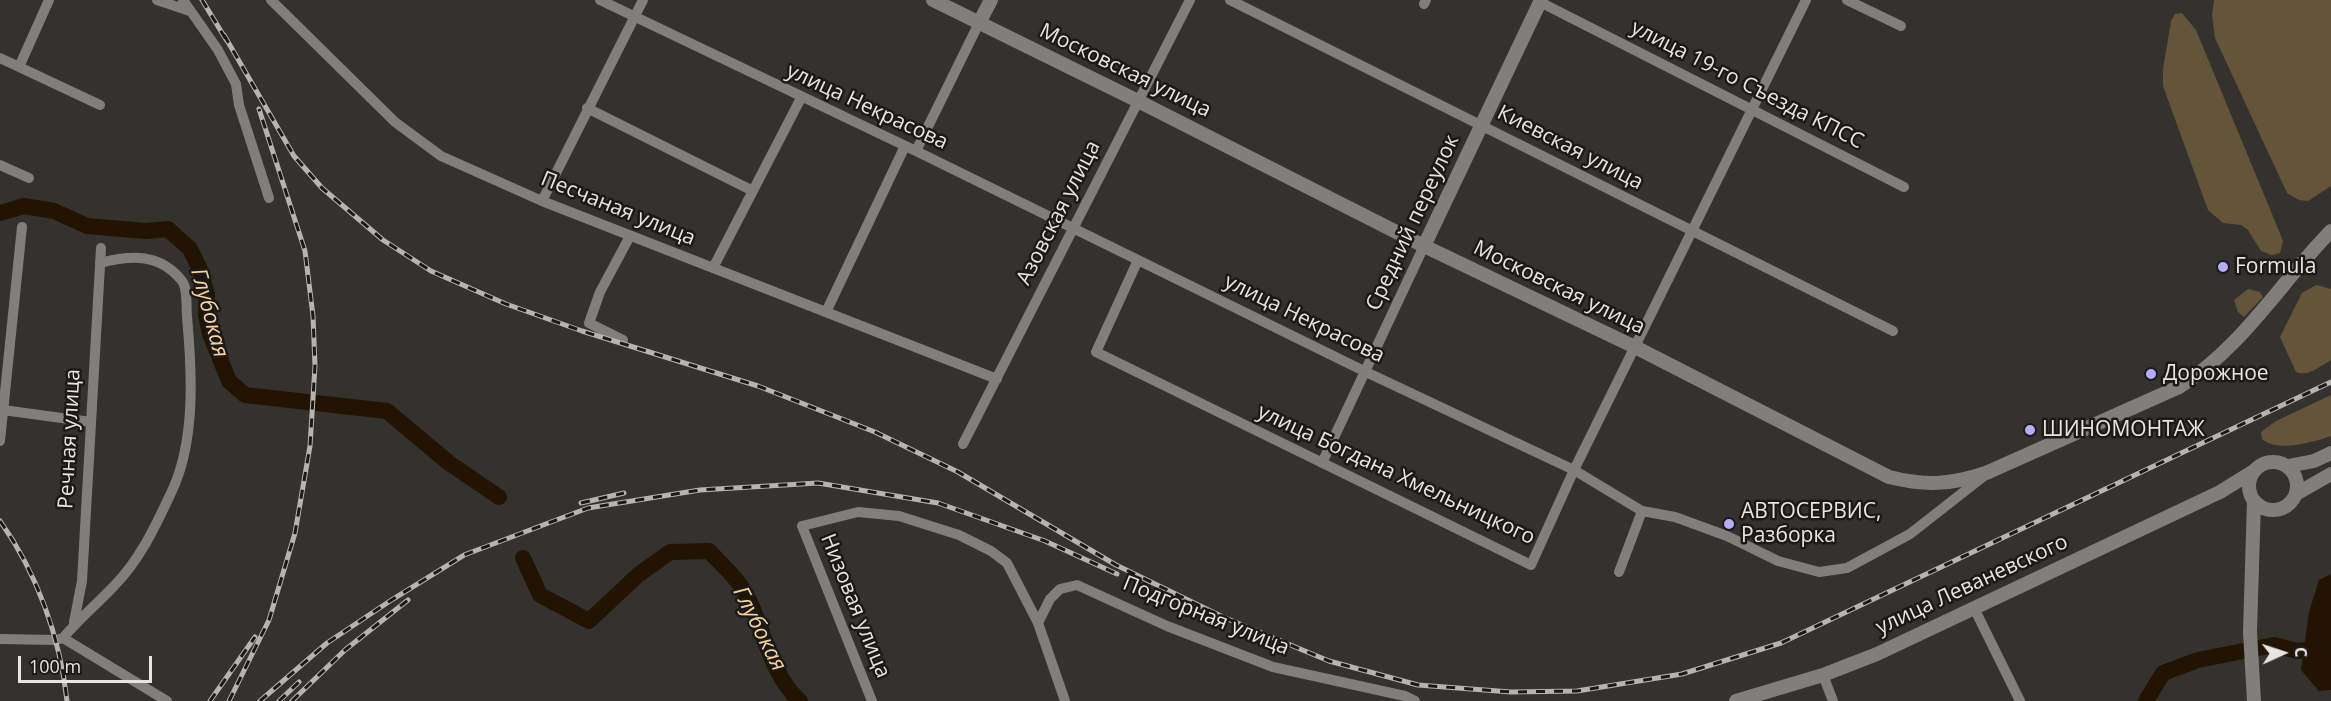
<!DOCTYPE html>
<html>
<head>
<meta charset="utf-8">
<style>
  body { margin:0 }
  #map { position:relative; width:2331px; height:701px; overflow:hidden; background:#34322f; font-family:"Open Sans",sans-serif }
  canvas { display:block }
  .north { position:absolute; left:2253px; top:623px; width:60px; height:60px; -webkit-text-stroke:4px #1b1a19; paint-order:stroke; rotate:87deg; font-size:16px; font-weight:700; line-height:24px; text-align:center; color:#e7e5e4 }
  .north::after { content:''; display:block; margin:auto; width:21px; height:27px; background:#e7e5e4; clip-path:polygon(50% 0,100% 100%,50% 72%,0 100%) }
  .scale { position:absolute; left:18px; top:656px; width:134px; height:27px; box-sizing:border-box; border:3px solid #e7e5e4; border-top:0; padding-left:8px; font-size:18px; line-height:21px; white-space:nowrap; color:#e7e5e4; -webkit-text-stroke:4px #1b1a19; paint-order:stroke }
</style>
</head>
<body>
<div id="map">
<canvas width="2331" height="701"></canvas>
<div class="north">С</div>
<div class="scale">100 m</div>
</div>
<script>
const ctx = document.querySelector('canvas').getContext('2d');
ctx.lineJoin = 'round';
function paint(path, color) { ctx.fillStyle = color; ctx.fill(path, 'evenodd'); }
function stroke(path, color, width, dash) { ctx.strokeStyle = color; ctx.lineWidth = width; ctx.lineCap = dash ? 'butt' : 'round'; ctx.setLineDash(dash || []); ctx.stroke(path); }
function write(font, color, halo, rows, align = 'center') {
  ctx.font = font + ' "Open Sans",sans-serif'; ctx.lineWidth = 5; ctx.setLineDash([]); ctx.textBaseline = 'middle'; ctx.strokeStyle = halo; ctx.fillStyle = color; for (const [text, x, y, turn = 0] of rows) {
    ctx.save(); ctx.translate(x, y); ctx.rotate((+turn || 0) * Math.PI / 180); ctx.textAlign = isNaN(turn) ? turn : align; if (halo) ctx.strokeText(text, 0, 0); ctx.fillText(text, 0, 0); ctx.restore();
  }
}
paint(new Path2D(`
  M2214,0H2331V186L2308,201L2299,200L2287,193L2215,38L2212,15Z
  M2182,13L2196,30L2279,231L2283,241L2280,253L2272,255L2261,251L2248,230L2241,225L2223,223L2208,210L2163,86V69L2171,21L2175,14Z
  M2316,285L2331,289V360C2320,366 2309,377 2296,372L2280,337L2302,293Z
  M2248,289L2260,292L2263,297L2244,317L2238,312L2234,300Z
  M2331,395V436C2314,442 2277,453 2262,439L2261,432L2276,421Z`), '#645439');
paint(new Path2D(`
  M2331,574V690L2319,691L2301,670L2309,612L2319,580Z`), '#221400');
stroke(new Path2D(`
  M0,213L24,206L54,211L87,226L146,231L168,229L190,249L199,267L207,294L206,315L210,334L229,381L245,395L387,411L449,463L499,497
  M523,558L540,595L589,621L638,575L670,552L709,551C719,562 732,573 741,586C764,621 767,672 800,701
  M2146,701L2163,673L2198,660L2274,645L2297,651L2331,647`), '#221400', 16);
stroke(new Path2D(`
  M157,0L190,11
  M183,0L218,50L236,84L239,105L269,198
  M271,0L395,122L441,156L542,201L997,379
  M600,0L916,151L1366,372L1574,470L1642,511L1675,517L1727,536L1778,561L1819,572L1847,568L1910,534L1984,476
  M1230,0L1893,331
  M1847,0L1901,26
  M1540,2L1904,187
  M1424,4L1426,0
  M0,58L100,105
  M19,67L49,0
  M587,108L753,191
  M916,151L979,23
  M0,165L29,178
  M542,201L643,0
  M1138,260L1096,352L1531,565L1574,470L1806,0
  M713,268L801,98
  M826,312L905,146
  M623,340L589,323L600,292L630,236
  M3,410L91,422
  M0,441L22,227
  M963,444L1190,0
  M1322,463L1424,246
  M1619,572L1642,511
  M1974,608L2020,701
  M74,622L82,581L101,248
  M1038,623L1050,599L1060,589L1077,585L1167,626L1273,667L1405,696L1415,701
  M63,638C79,619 97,604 114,586C140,560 156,525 171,493C196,442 192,371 187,317C186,307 188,289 182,281C160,253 131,255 100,263
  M0,639L56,640L63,638L167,701
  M1823,675L1833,701
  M872,701L802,526L858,512L899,516L959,535L991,551L1007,563L1038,623L1065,701`), '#817f7b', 10);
stroke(new Path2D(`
  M933,0L1138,101L1424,246L1637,348L1889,477C1926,486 1950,485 1986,473L2179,387C2242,348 2280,283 2331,231
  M979,23L991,0
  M1424,246L1541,0
  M2249 486a24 24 0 1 1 48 0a24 24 0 1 1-48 0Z
  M2288,466L2314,461L2331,453
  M2296,494L2331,474
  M1736,701L1823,675L1877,654L2220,492L2254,471
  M2254,701L2250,632L2254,501`), '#817f7b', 14);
const rail = new Path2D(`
  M202,0L227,41
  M224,35L294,156L322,188L383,240L431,271L506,304L582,331L758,386L875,432L958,472L1116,565L1223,617L1329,661L1418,685L1511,692L1577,691L1682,674L1781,643L2331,382
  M581,503L624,493
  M0,521C37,573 60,637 67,701
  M210,701L255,637
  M229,701L269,620L295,533L310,446L315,366L313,316L305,251L259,109
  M260,701L327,643L393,599L464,555L588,508L700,490L818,483L938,503L1045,541L1117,574
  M279,701L299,682
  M292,701L345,650L408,600`);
stroke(rail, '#b6b4b2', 5);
stroke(rail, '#1b1a19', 3, [9]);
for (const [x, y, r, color] of [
  [2223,267,6,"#b4acf9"],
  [2151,374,6,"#b4acf9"],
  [2030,430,6,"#b4acf9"],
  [1729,524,6,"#b4acf9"]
]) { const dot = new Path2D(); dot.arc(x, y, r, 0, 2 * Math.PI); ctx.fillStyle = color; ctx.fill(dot); stroke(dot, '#1b1a19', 2); }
write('21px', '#e7e5e4', '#1b1a19', [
  ["Московская улица",1125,71,26],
  ["улица 19-го Съезда КПСС",1747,85,27],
  ["улица Некрасова",867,107,25],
  ["Киевская улица",1570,148,27],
  ["Песчаная улица",618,209,22],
  ["Азовская улица",1059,213,-63],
  ["Средний переулок",1413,223,-65],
  ["Московская улица",1559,288,26],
  ["улица Некрасова",1304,319,26],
  ["Речная улица",70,439,-87],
  ["улица Богдана Хмельницкого",1396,475,25],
  ["улица Леваневского",1972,585,-25],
  ["Низовая улица",855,606,68],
  ["Подгорная улица",1206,616,22]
]);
write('21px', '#e7e5e4', '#1b1a19', [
  ["Formula",2235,267],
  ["Дорожное",2163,374],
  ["ШИНОМОНТАЖ",2042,430],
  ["АВТОСЕРВИС,",1741,512],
  ["Разборка",1741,536]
], 'left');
write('italic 22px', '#f7d399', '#1b1a19', [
  ["Глубокая",209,313,75],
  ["Глубокая",759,629,63]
]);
</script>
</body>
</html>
